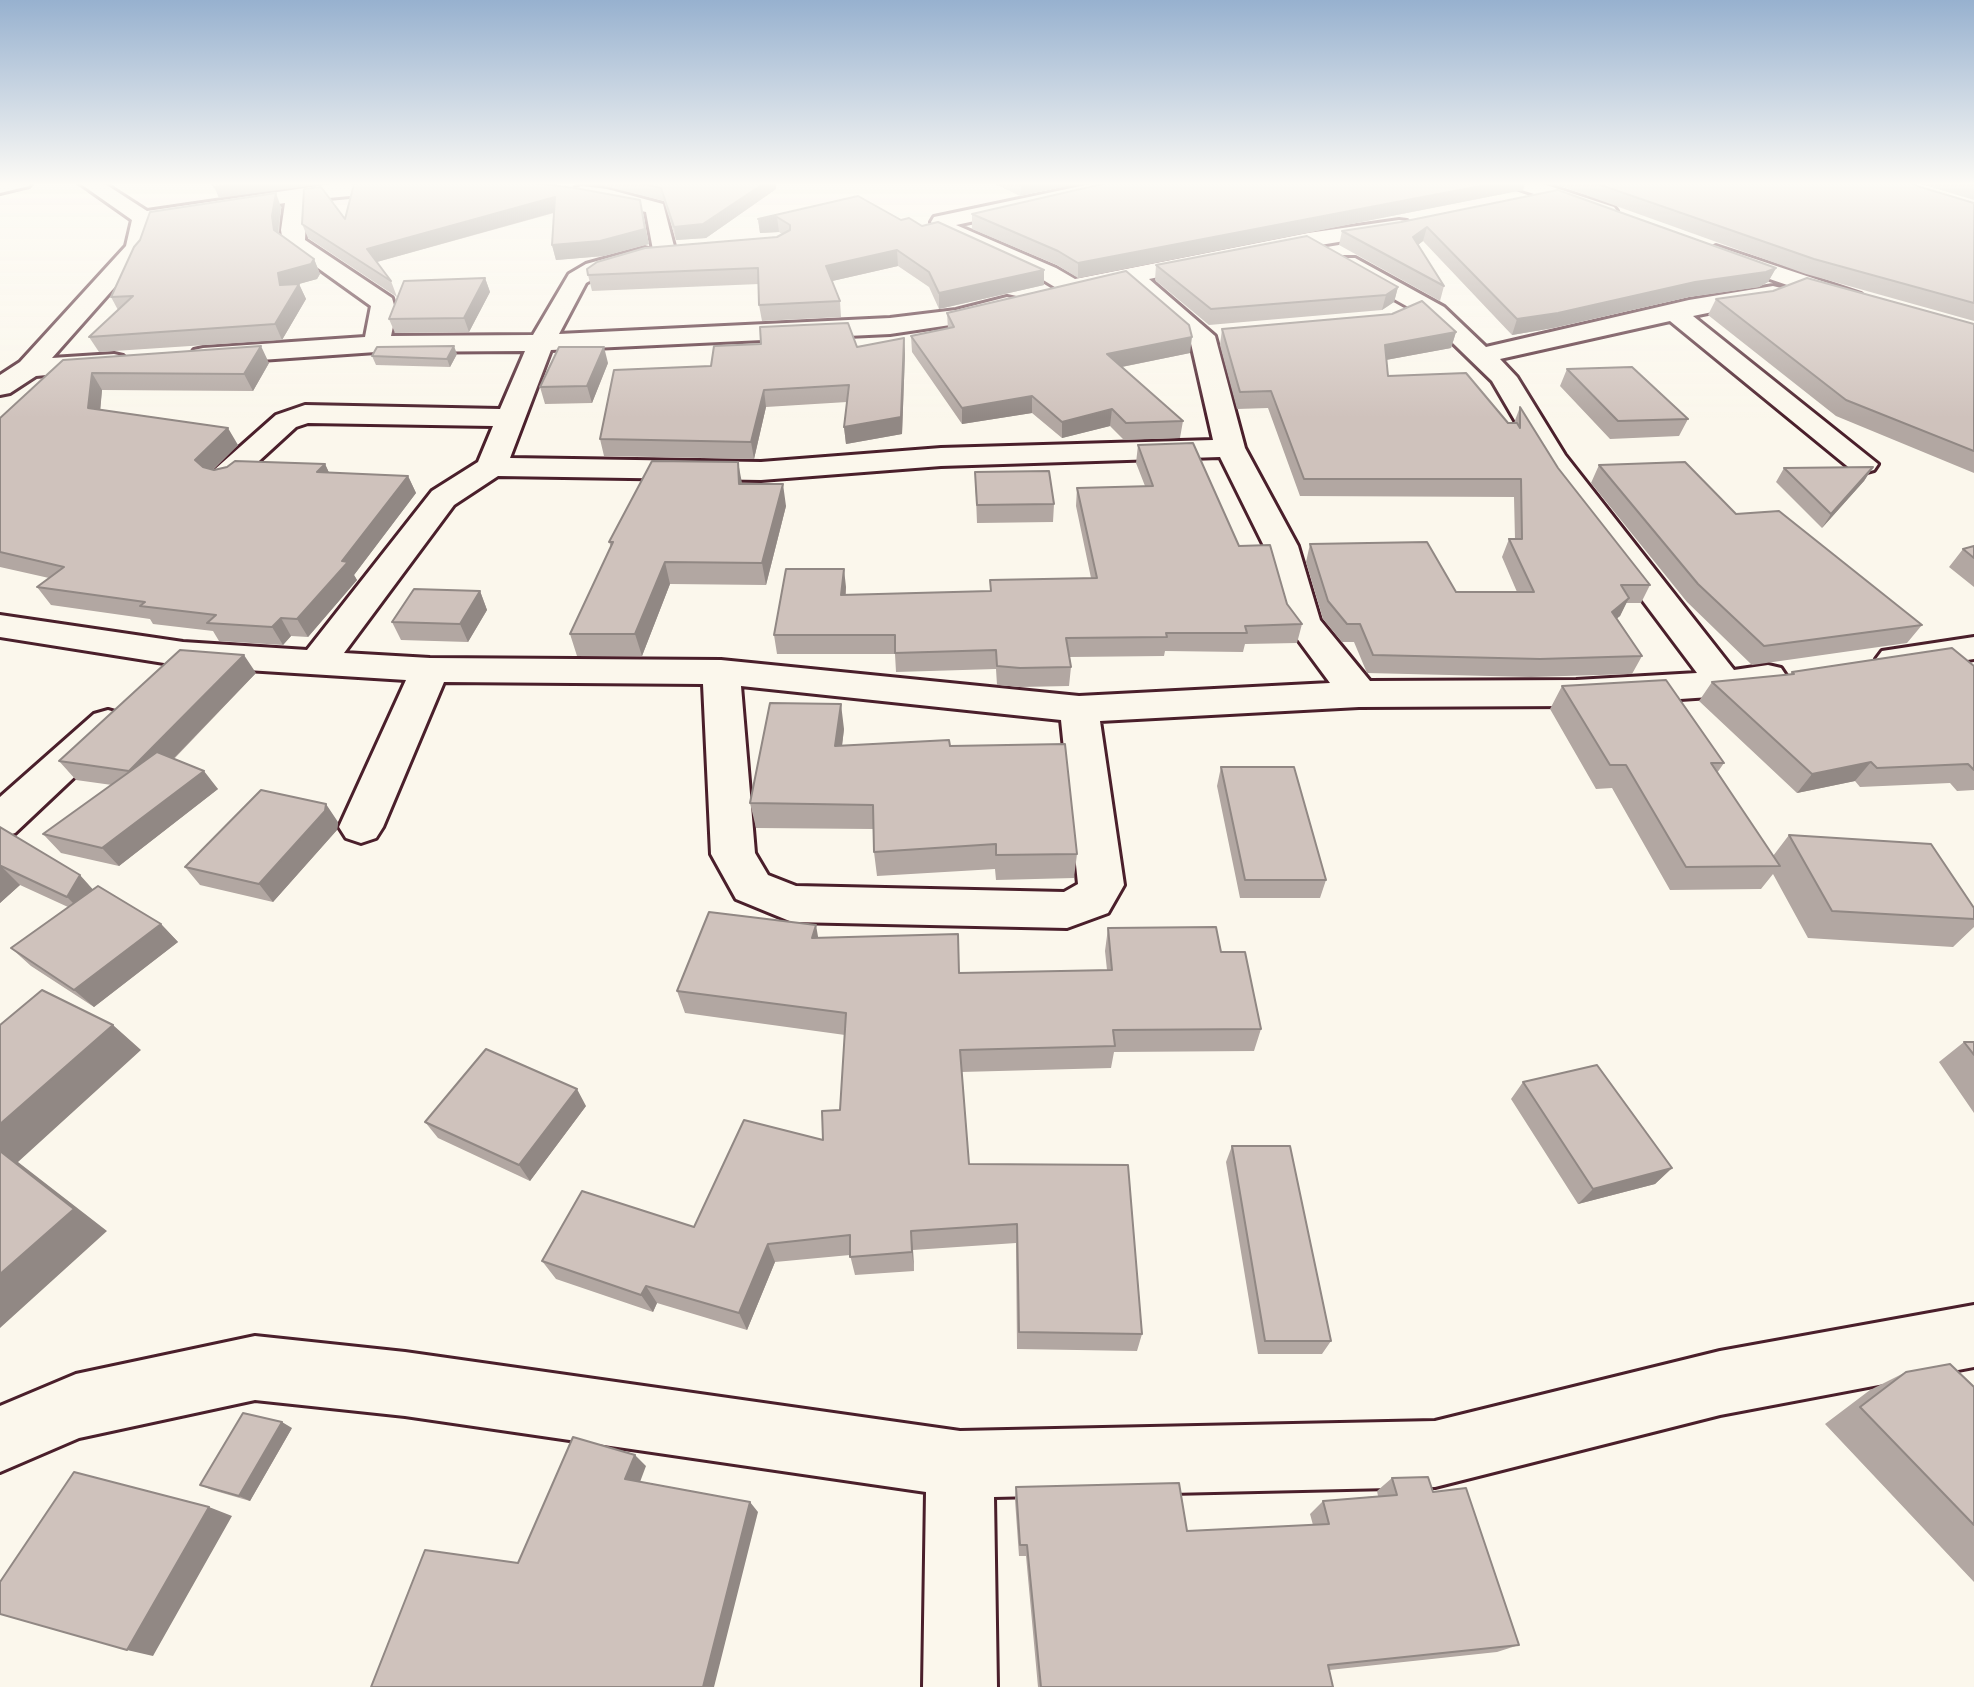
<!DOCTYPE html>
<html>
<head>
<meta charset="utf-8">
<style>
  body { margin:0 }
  canvas { display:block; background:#fbf7ec }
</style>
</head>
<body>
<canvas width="1974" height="1687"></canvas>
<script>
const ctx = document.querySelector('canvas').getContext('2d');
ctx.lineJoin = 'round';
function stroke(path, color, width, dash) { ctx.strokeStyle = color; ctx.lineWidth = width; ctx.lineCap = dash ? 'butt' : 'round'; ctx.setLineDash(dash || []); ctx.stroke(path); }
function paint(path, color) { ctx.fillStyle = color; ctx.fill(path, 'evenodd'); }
const street = new Path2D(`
  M0,182H32L29,186L0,193Z
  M78,182H102L147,211L339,183L423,182L421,188L414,190L307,200L305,240L392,298L396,312L391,336L533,335L569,274L586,264L644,248L652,250L655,255L652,260L602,274L586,283L559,334L890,318L956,310L1007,297L1016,299L1019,304L1016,309L957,324L890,334L551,350L510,458L761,462L941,448L1213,440L1190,339L1126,283L1073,294L1063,292L1040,278L936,233L931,222L934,217L1100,182H1139L1129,188L956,225L1056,268L1075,279L1308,233L1399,220L1407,221L1410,226L1407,231L1399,232L1308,247L1149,279L1215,336L1245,448L1298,546L1320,620L1370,681L1576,680L1697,673L1541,465L1492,381L1426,317L1339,268L1336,263L1339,258H1355L1444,307L1486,347L1689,300L1773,286L1781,288L1785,293L1781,298L1693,316L1878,464L1874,470L1863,473L1852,470L1670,321L1500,359L1517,377L1565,455L1734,670L1768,665L1781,668L1787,677L1781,686L1725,696L1576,706L1359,707L1100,721L1124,885L1108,913L1067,928L792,922L736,899L711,854L703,684L444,682L383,827L376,838L361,843L346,838L339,827L406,680L183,666L0,637V615L183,642L307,650L432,491L478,462L493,426L308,423L296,427L236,482L225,485L214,482L210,476L214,470L276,415L305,405L500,409L525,351L376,352L203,364L194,362L190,356L194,350L203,348L365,337L371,306L283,243L281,230L285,203L153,223L145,253L52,358L114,354L123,356L127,362L123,368L36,376L10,393L0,395V375L20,362L126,246L132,220ZM1220,457L1264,546L1285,622L1330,683L1079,696L721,660L430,658L344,653L454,505L498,476L761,480L941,466ZM741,686L1061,720L1078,884L1064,892L796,886L768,875L755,853Z
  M1506,182H1537L1614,207L1617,211L1607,217L1600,215L1509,186Z
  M582,186L607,189L663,204L675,250L672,255L664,257L653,250L646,212L575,196L572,192L575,188Z
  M1716,246L1861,294L1864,299L1861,304H1843L1708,258L1705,253Z
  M1974,637V659L1895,671L1882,667L1876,659L1882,651Z
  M108,710L122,714L128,723L122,732L15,833L0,838V797L94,714Z
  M1974,1305V1367L1720,1415L1435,1487L994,1497L997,1687H923L926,1492L405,1416L255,1400L79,1438L0,1472V1406L76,1374L255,1336L405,1352L960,1431L1435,1421L1720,1351Z`);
stroke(street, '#4a1f2b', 6);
paint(street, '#fbf7ec');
paint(new Path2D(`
  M525,182L649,244L604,256L556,260L552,245L554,213L377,262L391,281L397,297L308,238L302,224L345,219Z
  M582,182H775L776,189L706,238L676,240L664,201L596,184Z
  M991,182H1085L1020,196Z
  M1549,182H1911L1917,186L1974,203V321L1806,274Z
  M1914,182H1974V200Z
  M1523,190L1078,278L1057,265L972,229V214Z
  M858,196L901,220L1044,270V285L939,309L929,287L898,266L832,281L840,301L841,317L762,321L759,305V284L592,291L588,275L777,237L782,234L779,232L760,233L758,219Z
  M281,207L279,233L314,259L320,274L317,279L298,284H299L306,299L282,340L99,352L89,337L118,310L111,297L140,240Z
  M1401,222L1776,268L1768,282L1759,287L1689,297L1553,328L1512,335L1423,241L1418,245L1444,286L1440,301L1339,245L1342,231Z
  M1156,265L1398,287L1394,302L1382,310L1209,325L1155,280Z
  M485,278L490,292L469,332L395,333L389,319Z
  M1716,299L1974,324V473L1836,416L1708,315Z
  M947,313L1190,353L1122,367L1183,421L1180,438L1124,440L1110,426L1062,438L1032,413L962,424L912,352L911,336L948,329Z
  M1222,329L1456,332L1451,348L1386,360L1388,376L1508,423H1514L1520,407L1558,468L1650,585L1641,603H1626L1620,616L1617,618L1642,656L1632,674L1531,677L1367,673L1354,642H1342L1323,619L1306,562L1310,544L1456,592H1517L1502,557L1509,539H1515L1514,497L1300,496L1268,408L1237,409L1220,345Z
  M904,338L905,354L902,434L846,444L844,427L847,402L766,407L754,459L604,456L600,439L711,366L857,347Z
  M457,354L450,367L376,365L372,356Z
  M63,360L269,363L253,391L102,390L100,409L238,445L213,470L325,464L329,473L408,476L416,493L354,575L357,580L308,637L291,636L283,645L219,641L213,631L153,624L150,619L51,605L37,587L49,578L0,567V418Z
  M608,363L592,403L545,404L540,387Z
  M1567,369L1688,419L1679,436L1610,439L1560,386Z
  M1138,445L1239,546L1287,604L1302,624L1297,643L1245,644L1243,652L1165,651L1164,656L1069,657L1071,667L1069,686L1020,687L997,685L996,669L896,672L895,654H777L774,635L846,587V595L990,591V580L1091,578L1076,506L1077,488L1145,486L1136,463Z
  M1599,465L1736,514L1922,625L1907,643L1752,665L1687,602L1591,483Z
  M1873,467L1864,481L1822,528L1776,482L1784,468Z
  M975,472L1054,504L1053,522L977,523Z
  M742,484L786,506L766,585L670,584L642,656H577L570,634L611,547L609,542Z
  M1974,546V587L1949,567L1963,549Z
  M480,591L487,610L468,642L401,640L392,622Z
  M1974,666V790L1957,791L1950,783L1860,787L1855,781L1797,793L1699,701L1712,682L1791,674L1792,672Z
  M256,673L174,759L218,789L119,866L61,853L43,834L112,785L76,780L59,761Z
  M1562,686L1724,763L1717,773L1773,856L1789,835L1974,908V927L1953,947L1808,938L1773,874L1761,889L1670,890L1612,788L1596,789L1550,709Z
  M844,729L842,745L950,746L1077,854L1074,878L996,880L995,869L877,876L874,852V829L756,828L750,803Z
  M1221,767L1326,880L1320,898H1240L1217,786Z
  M338,822L337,830L273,902L200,885L185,867Z
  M0,827L93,890L161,924L178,942L94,1007L31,966L11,948L68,907L20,885L0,903Z
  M1108,928L1221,952L1261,1029L1254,1051L1114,1052L1111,1068L961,1072L969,1164L1142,1334L1137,1351L1017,1349L1016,1243L913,1250L914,1271L855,1275L850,1255L775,1262L747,1330L657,1303L653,1312L556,1279L542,1261L694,1227L823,1140L840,1110L845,1035L685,1013L677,991L818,938L959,973L1107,970L1105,951Z
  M1964,1042H1974V1113L1939,1062Z
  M1523,1082L1672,1168L1655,1184L1578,1204L1511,1099Z
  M586,1106L530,1181L438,1138L425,1122Z
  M1232,1146L1331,1341L1322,1354H1258L1226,1162Z
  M1906,1372L1974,1387V1582L1825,1424L1870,1390Z
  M292,1428L250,1501L212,1490L200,1485Z
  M1392,1478L1433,1492L1519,1645L1497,1652L1329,1670L1333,1687H1038L1026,1556H1019L1015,1500L1016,1487L1187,1531L1313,1525L1310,1514L1323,1501L1378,1496L1377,1491Z`), '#b2a7a2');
paint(new Path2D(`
  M251,182H314L315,185L219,198L214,187Z
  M766,182H775L776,189L706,238L676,240L674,227Z
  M1021,182H1085L1020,196Z
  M1501,182H1526L1523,190L1078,278V263Z
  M276,193L281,207L278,230L280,243L274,230L272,216Z
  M555,197L559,211L373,263L367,249Z
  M640,200L649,244L604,256L556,260L552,245Z
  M777,217L779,232L760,233L758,219Z
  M1427,227L1423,241L1410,251L1413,237Z
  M897,250L898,266L828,282L826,266Z
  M314,259L320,274L317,279L285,288L280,285L278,273Z
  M1776,268L1768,282L1759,287L1689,297L1553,328L1512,335L1517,319L1695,282Z
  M1044,270V285L939,309V293Z
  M485,278L490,292L469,332L464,318Z
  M299,284L306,299L282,340L275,324Z
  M1398,287L1394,302L1382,310L1386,295Z
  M1456,332L1451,348L1380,361L1385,345Z
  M1192,337L1190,353L1106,370L1107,354Z
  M904,338L905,354L902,434L846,444L844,427Z
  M261,346L269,363L253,391L244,374Z
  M454,346L457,354L450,367L447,359Z
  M604,347L608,363L592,403L587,386Z
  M92,373L102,390L99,425L88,408Z
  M764,390L766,407L754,459L751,442Z
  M1032,396V413L962,424V408Z
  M1112,409L1110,426L1062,438V422Z
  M228,428L238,445L205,477L195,460Z
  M738,462L742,483L743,505L739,484Z
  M325,464L333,481L317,472Z
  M1873,467L1864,481L1822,528L1831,514Z
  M408,476L416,493L354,575L357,580L308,637L297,619Z
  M783,484L786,506L766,585L762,563Z
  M665,562L670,584L642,656L635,634Z
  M844,569L846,587L843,613L841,595Z
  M480,591L487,610L468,642L460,624Z
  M1629,598L1620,616L1603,630L1612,612Z
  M281,618L291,636L283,645L272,627Z
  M244,655L256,673L144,789L129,771Z
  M841,704L844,729L839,771L835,746Z
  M1871,762L1855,781L1797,793L1812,774Z
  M204,771L218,789L119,866L102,848Z
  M326,804L338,822L337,830L273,902L259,884Z
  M1,866L20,885L0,903V867Z
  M80,875L97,894L85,915L67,897Z
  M161,924L178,942L94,1007L74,990Z
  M816,925L820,948L812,938Z
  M113,1025L141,1050L18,1162L107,1231L0,1328V1124Z
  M577,1089L586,1106L530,1181L519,1165Z
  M1672,1168L1655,1184L1578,1204L1593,1189Z
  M911,1231L913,1250L914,1271L912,1252Z
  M768,1244L775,1262L747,1330L739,1313Z
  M646,1286L657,1303L653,1312L641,1295Z
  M282,1422L292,1428L250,1501L239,1496Z
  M635,1455L646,1466L637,1490L625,1479Z
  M750,1502L758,1512L714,1687H703Z
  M209,1507L232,1516L153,1656L127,1650Z`), '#918884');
const building = new Path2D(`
  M211,182H251L214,187Z
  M375,182H525L575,188L640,200L645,229L600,241L552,245L555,197L367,249L391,281L302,224L304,189L321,187L345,219L354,184Z
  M635,182H766L703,224L674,227L661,188Z
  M1111,182H1501L1078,263L1058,251L972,214Z
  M1592,182H1911L1917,186L1974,203V303L1814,259Z
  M1558,190L1776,268L1766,272L1695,282L1558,313L1517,319L1427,227L1413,237L1444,286L1342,231L1401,222Z
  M276,193L272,216L274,230L314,259L311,264L278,273L280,285L299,284L275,324L89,337L133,296L111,297L134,247L140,240L150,212Z
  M858,196L901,220L909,218L922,226L938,222L1044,270L939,293L929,272L897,250L826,266L840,301L759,305L758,268L588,275L587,269L597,262L645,248L777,237L790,230V225L777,217L758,219Z
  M1307,236L1398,287L1386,295L1211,309L1156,265Z
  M1126,271L1189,325L1192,337L1107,354L1183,421L1126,423L1112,409L1062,422L1032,396L962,408L911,336L954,327L947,313Z
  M485,278L464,318L389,319L404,281Z
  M1807,278L1974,324V451L1846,400L1716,299L1773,291Z
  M1422,301L1456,332L1385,345L1388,376L1466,373L1508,423H1517L1520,428V407L1558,468L1650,585H1621L1629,598L1612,612L1642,656L1540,659L1373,655L1360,624H1347L1328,601L1310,544L1427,542L1456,592H1534L1509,539H1522L1521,479H1304L1271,391L1240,392L1222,329L1392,314Z
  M848,323L857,347L904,338L901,417L844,427L849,385L764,390L751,442L600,439L614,370L711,366L714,346L761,344L760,327Z
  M261,346L244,374L92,373L88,408L228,428L195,460L203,467L214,470L227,467L235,461L325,464L317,472L408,476L342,561L348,562L297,619L281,618L272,627L207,623L216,615L140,606L145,602L37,587L64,567L0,552V418L63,360Z
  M454,346L447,359L372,356L377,347Z
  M559,347H604L587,386L540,387Z
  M1632,367L1688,419L1618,421L1567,369Z
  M1193,443L1239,546L1270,545L1287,604L1302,624L1245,626L1247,633H1166L1167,637L1066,638L1071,667L1020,668L997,666L996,650L895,653V635H774L786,569H844L841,595L991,591L990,580L1097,578L1077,488L1153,486L1138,445Z
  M652,461L738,462L739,484H783L762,563L665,562L635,634H570L613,542H609Z
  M1685,462L1736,514L1779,511L1922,625L1764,646L1698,584L1599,465Z
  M1873,467L1831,514L1784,468Z
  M1049,471L1054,504L977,505L975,472Z
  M1974,546V558L1963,549Z
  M414,589L480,591L460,624L392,622Z
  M1952,648L1974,666V770L1968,764L1877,768L1871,762L1812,774L1712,682L1794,674L1792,672Z
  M180,650L244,655L129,771L59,761Z
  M1666,680L1724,763H1711L1780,866L1686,867L1626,765H1610L1562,686Z
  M770,703L841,704L835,746L949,740L950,746L1065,744L1077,854L996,855V844L874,852L873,805L750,803Z
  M157,752L204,771L102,848L43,834Z
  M1221,767H1294L1326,880H1245Z
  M261,790L326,804L325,811L259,884L185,867Z
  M0,827L80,875L67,897L1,866L0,867Z
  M1789,835L1931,844L1974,908V919L1832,911Z
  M98,886L161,924L74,990L11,948Z
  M709,912L816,925L812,938L958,934L959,973L1112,970L1108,928L1216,927L1221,952H1245L1261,1029L1113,1030L1115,1046L960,1050L969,1164L1128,1165L1142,1334L1019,1332L1017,1224L911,1231L912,1252L850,1257V1235L768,1244L739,1313L646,1286L641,1295L542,1261L582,1191L694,1227L744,1120L823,1140L822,1111L840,1110L846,1013L677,991Z
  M42,990L113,1025L0,1124V1025Z
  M1964,1042H1974V1055Z
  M486,1049L577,1089L519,1165L425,1122Z
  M1597,1065L1672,1168L1593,1189L1523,1082Z
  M1232,1146H1290L1331,1341H1265Z
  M0,1151L74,1209L0,1274Z
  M1950,1364L1974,1387V1525L1860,1407L1906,1372Z
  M243,1413L282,1422L239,1496L200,1485Z
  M573,1437L635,1455L625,1479L750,1502L703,1687H371L425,1550L518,1563Z
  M74,1472L209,1507L127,1650L0,1614V1582Z
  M1428,1477L1433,1492L1466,1488L1519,1645L1328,1665L1333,1687H1041L1027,1545H1020L1016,1487L1179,1483L1187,1531L1329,1524L1323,1501L1397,1495L1392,1478Z`);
paint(building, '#cfc2bc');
stroke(building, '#918884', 2);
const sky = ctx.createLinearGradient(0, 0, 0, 418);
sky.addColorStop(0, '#97b1cf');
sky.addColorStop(0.44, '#fdfbf6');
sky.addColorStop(1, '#fdfbf600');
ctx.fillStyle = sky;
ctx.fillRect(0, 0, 1974, 418);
</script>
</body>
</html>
